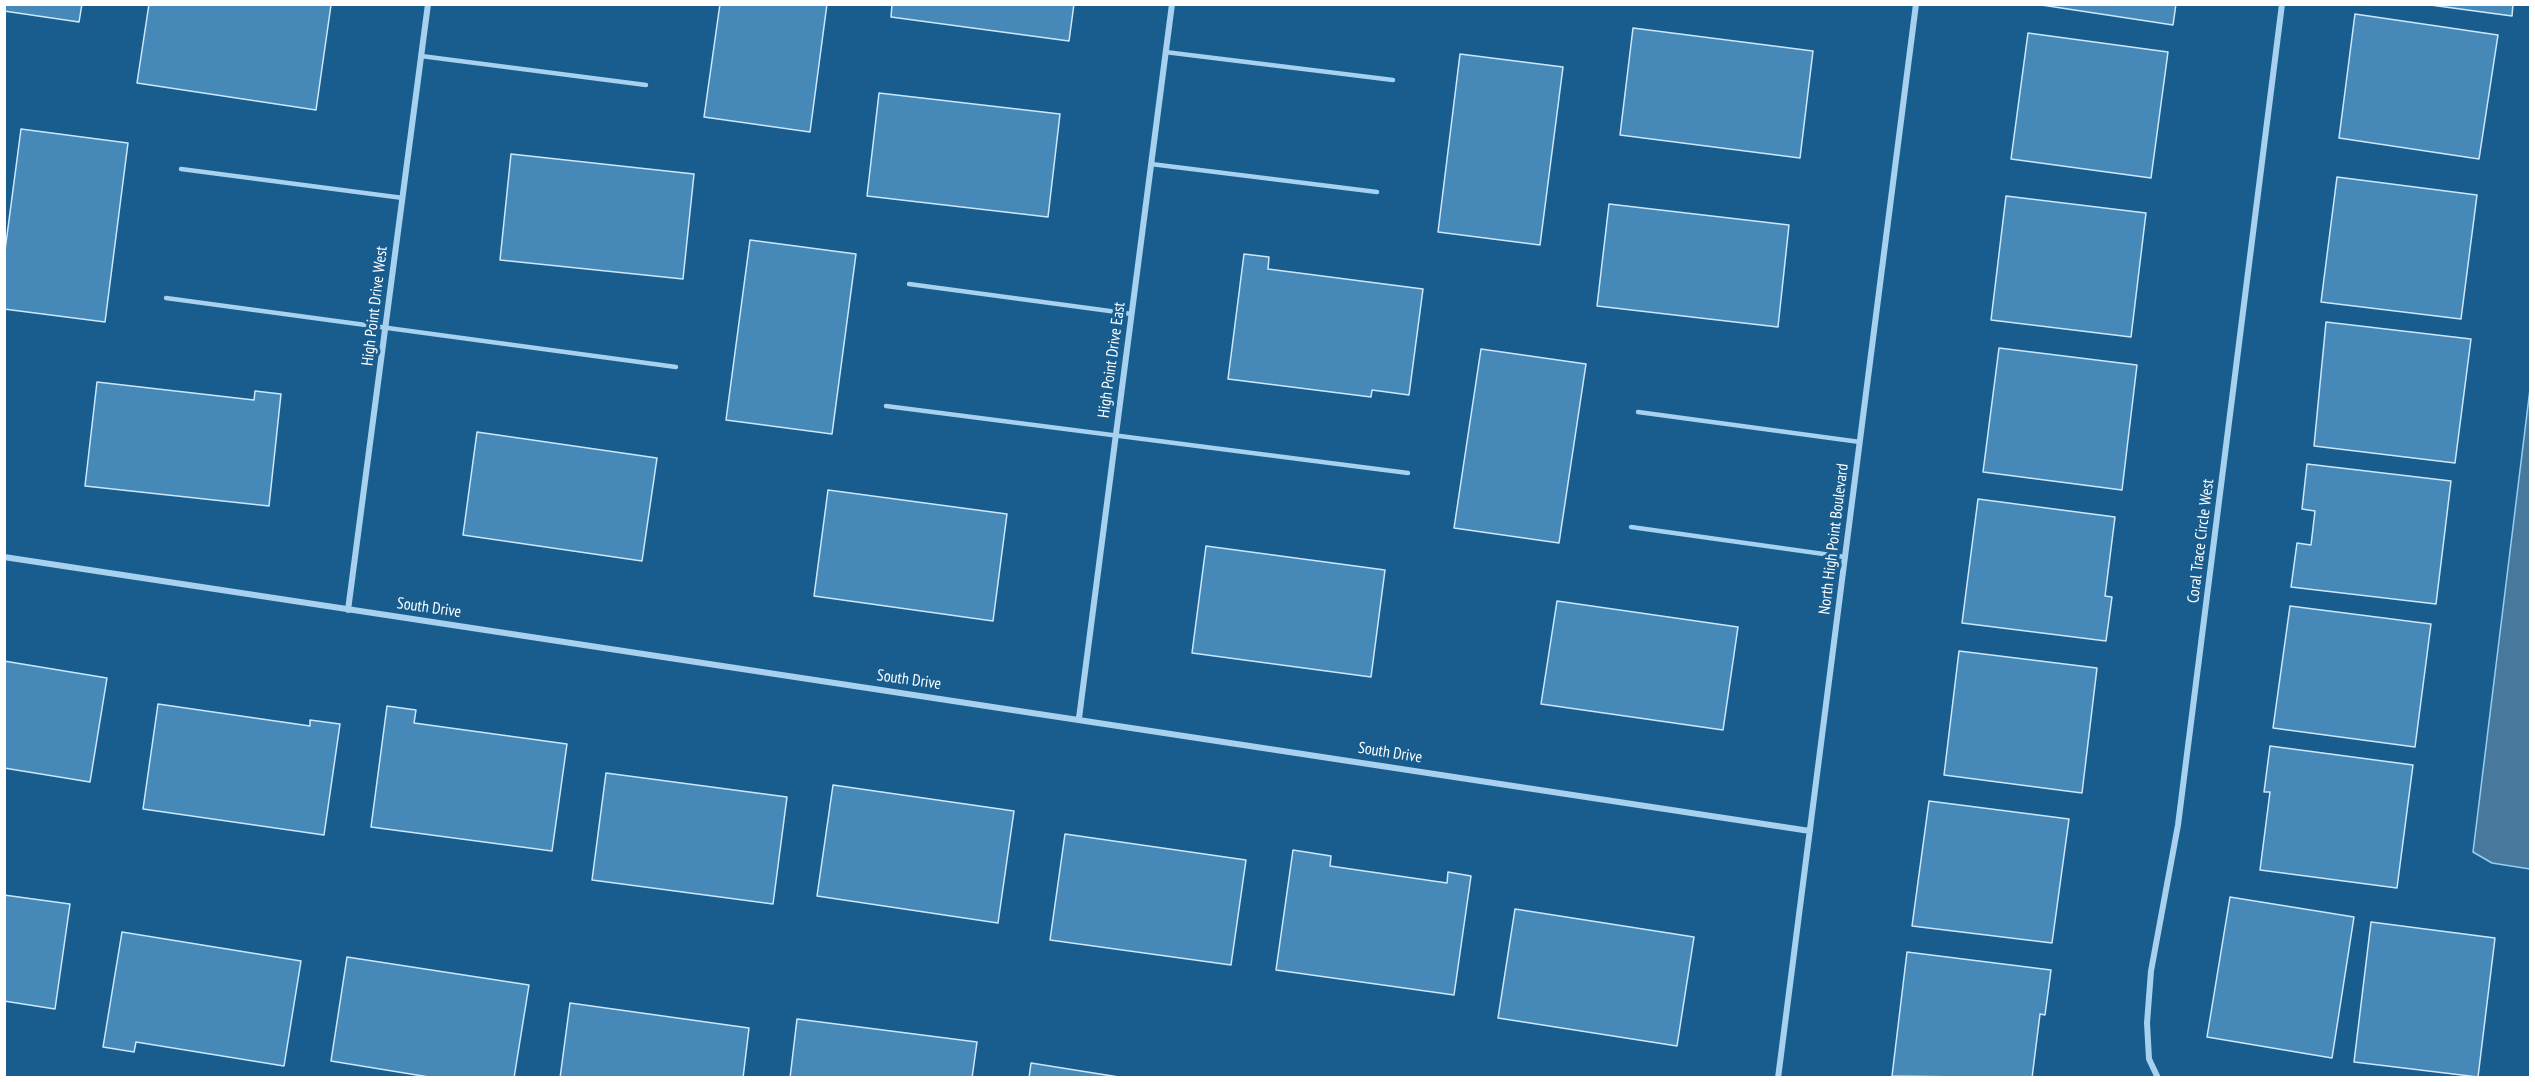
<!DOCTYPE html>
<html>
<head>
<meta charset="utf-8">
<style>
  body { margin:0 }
  #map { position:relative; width:2535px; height:1082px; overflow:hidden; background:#195d8f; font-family:"PT Sans Narrow",sans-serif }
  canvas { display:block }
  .frame { position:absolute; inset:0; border:6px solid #fff; pointer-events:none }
</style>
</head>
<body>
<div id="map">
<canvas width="2535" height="1082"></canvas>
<div class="frame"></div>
</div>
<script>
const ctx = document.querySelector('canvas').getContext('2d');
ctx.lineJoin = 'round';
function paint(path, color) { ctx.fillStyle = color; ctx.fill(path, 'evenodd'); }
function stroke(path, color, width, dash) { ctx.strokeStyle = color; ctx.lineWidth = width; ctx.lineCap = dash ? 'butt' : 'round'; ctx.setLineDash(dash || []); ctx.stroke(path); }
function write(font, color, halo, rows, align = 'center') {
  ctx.font = font + ' "PT Sans Narrow",sans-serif'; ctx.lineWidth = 6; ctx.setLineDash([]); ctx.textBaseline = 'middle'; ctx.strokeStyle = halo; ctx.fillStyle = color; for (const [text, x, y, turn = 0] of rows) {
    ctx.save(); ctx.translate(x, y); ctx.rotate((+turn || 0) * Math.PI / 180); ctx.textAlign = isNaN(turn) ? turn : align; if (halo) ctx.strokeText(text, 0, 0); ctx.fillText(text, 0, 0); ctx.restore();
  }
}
const water = new Path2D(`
  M2530,389V869L2492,863L2473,852Z`);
paint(water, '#48789c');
stroke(water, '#9acef1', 1.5);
const building = new Path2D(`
  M4,4H82L79,22L4,11Z
  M149,4L331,5L316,110L137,83Z
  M720,4H827L810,132L704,117Z
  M892,4H1074L1069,41L891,17Z
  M2035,4H2176L2173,25Z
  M2423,4H2513L2512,16Z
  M2355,14L2498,35L2479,159L2339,138Z
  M1633,28L1813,51L1800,158L1620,135Z
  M2028,33L2168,52L2151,178L2011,159Z
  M1460,54L1563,67L1540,245L1438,232Z
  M879,93L1060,114L1048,217L867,196Z
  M21,129L128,143L105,322L4,309V258Z
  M511,154L694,174L683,279L500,260Z
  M2337,177L2477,195L2461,319L2321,302Z
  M2006,196L2146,213L2131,337L1991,320Z
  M1609,204L1789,225L1778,327L1597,306Z
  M750,240L856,254L832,434L726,420Z
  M1244,254L1269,257L1268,269L1423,289L1409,395L1372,390L1371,397L1228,379Z
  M2326,322L2471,339L2455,463L2314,446Z
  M1999,348L2137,365L2122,490L1983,472Z
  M1481,349L1586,364L1559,543L1454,528Z
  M97,382L254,400L255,391L281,394L269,506L85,486Z
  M477,432L657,458L642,561L463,535Z
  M2307,464L2451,481L2436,604L2291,587L2297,543L2311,545L2315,511L2302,509Z
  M828,490L1007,514L993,621L814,596Z
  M1978,499L2115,517L2105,596L2112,597L2106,641L1962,623Z
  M1206,546L1385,570L1371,677L1192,653Z
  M1557,601L1738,627L1723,730L1541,704Z
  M2290,606L2431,624L2415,747L2273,728Z
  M1959,651L2097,668L2082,793L1944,775Z
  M4,661L107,678L90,782L4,768Z
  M158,704L310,726V720L340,724L324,835L143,809Z
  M387,706L416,710L414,723L567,744L552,851L371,827Z
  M2270,746L2413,765L2397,888L2260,870L2270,792H2264Z
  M606,773L787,797L773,904L592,880Z
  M833,785L1014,811L998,923L817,896Z
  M1929,801L2069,819L2052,943L1912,926Z
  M1065,834L1246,860L1231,965L1050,940Z
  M1293,850L1331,856L1330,866L1447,883L1448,872L1471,876L1454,995L1276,970Z
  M4,895L70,904L55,1009L4,1001Z
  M2230,897L2354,917L2332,1058L2207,1037Z
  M1515,909L1694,937L1677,1046L1498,1018Z
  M2371,922L2495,938L2478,1077L2354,1062Z
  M122,932L301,961L284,1066L136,1042L134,1052L103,1047Z
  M1907,952L2051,970L2045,1015L2040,1014L2032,1078L1892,1076Z
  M347,957L529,985L514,1078H435L331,1061Z
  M570,1003L749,1028L743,1078H560Z
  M797,1019L977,1042L972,1078H790Z
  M1031,1063L1125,1078H1029Z`);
paint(building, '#4689b9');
stroke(building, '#cde8fa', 1.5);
stroke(new Path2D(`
  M1165,52L1393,80
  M421,56L646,85
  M1151,164L1377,192
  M181,169L403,198
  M909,284L1132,314
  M166,298L676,367
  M886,406L1408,473
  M1638,412L1860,442
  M1631,527L1845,557`), '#a7d1ef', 4.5);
stroke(new Path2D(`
  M4,557L1810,831
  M348,610L428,4
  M1079,718L1172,4
  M1778,1078L1916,4
  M2158,1078L2149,1059L2147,1023L2151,971L2178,825L2282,4`), '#a7d1ef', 6);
write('16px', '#fff', '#195d8f', [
  ["High Point Drive West",375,306,-83],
  ["High Point Drive East",1112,360,-82],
  ["North High Point Boulevard",1834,539,-83],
  ["Coral Trace Circle West",2201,541,-83],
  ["South Drive",429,608,8],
  ["South Drive",909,680,8],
  ["South Drive",1390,753,9]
]);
</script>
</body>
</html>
